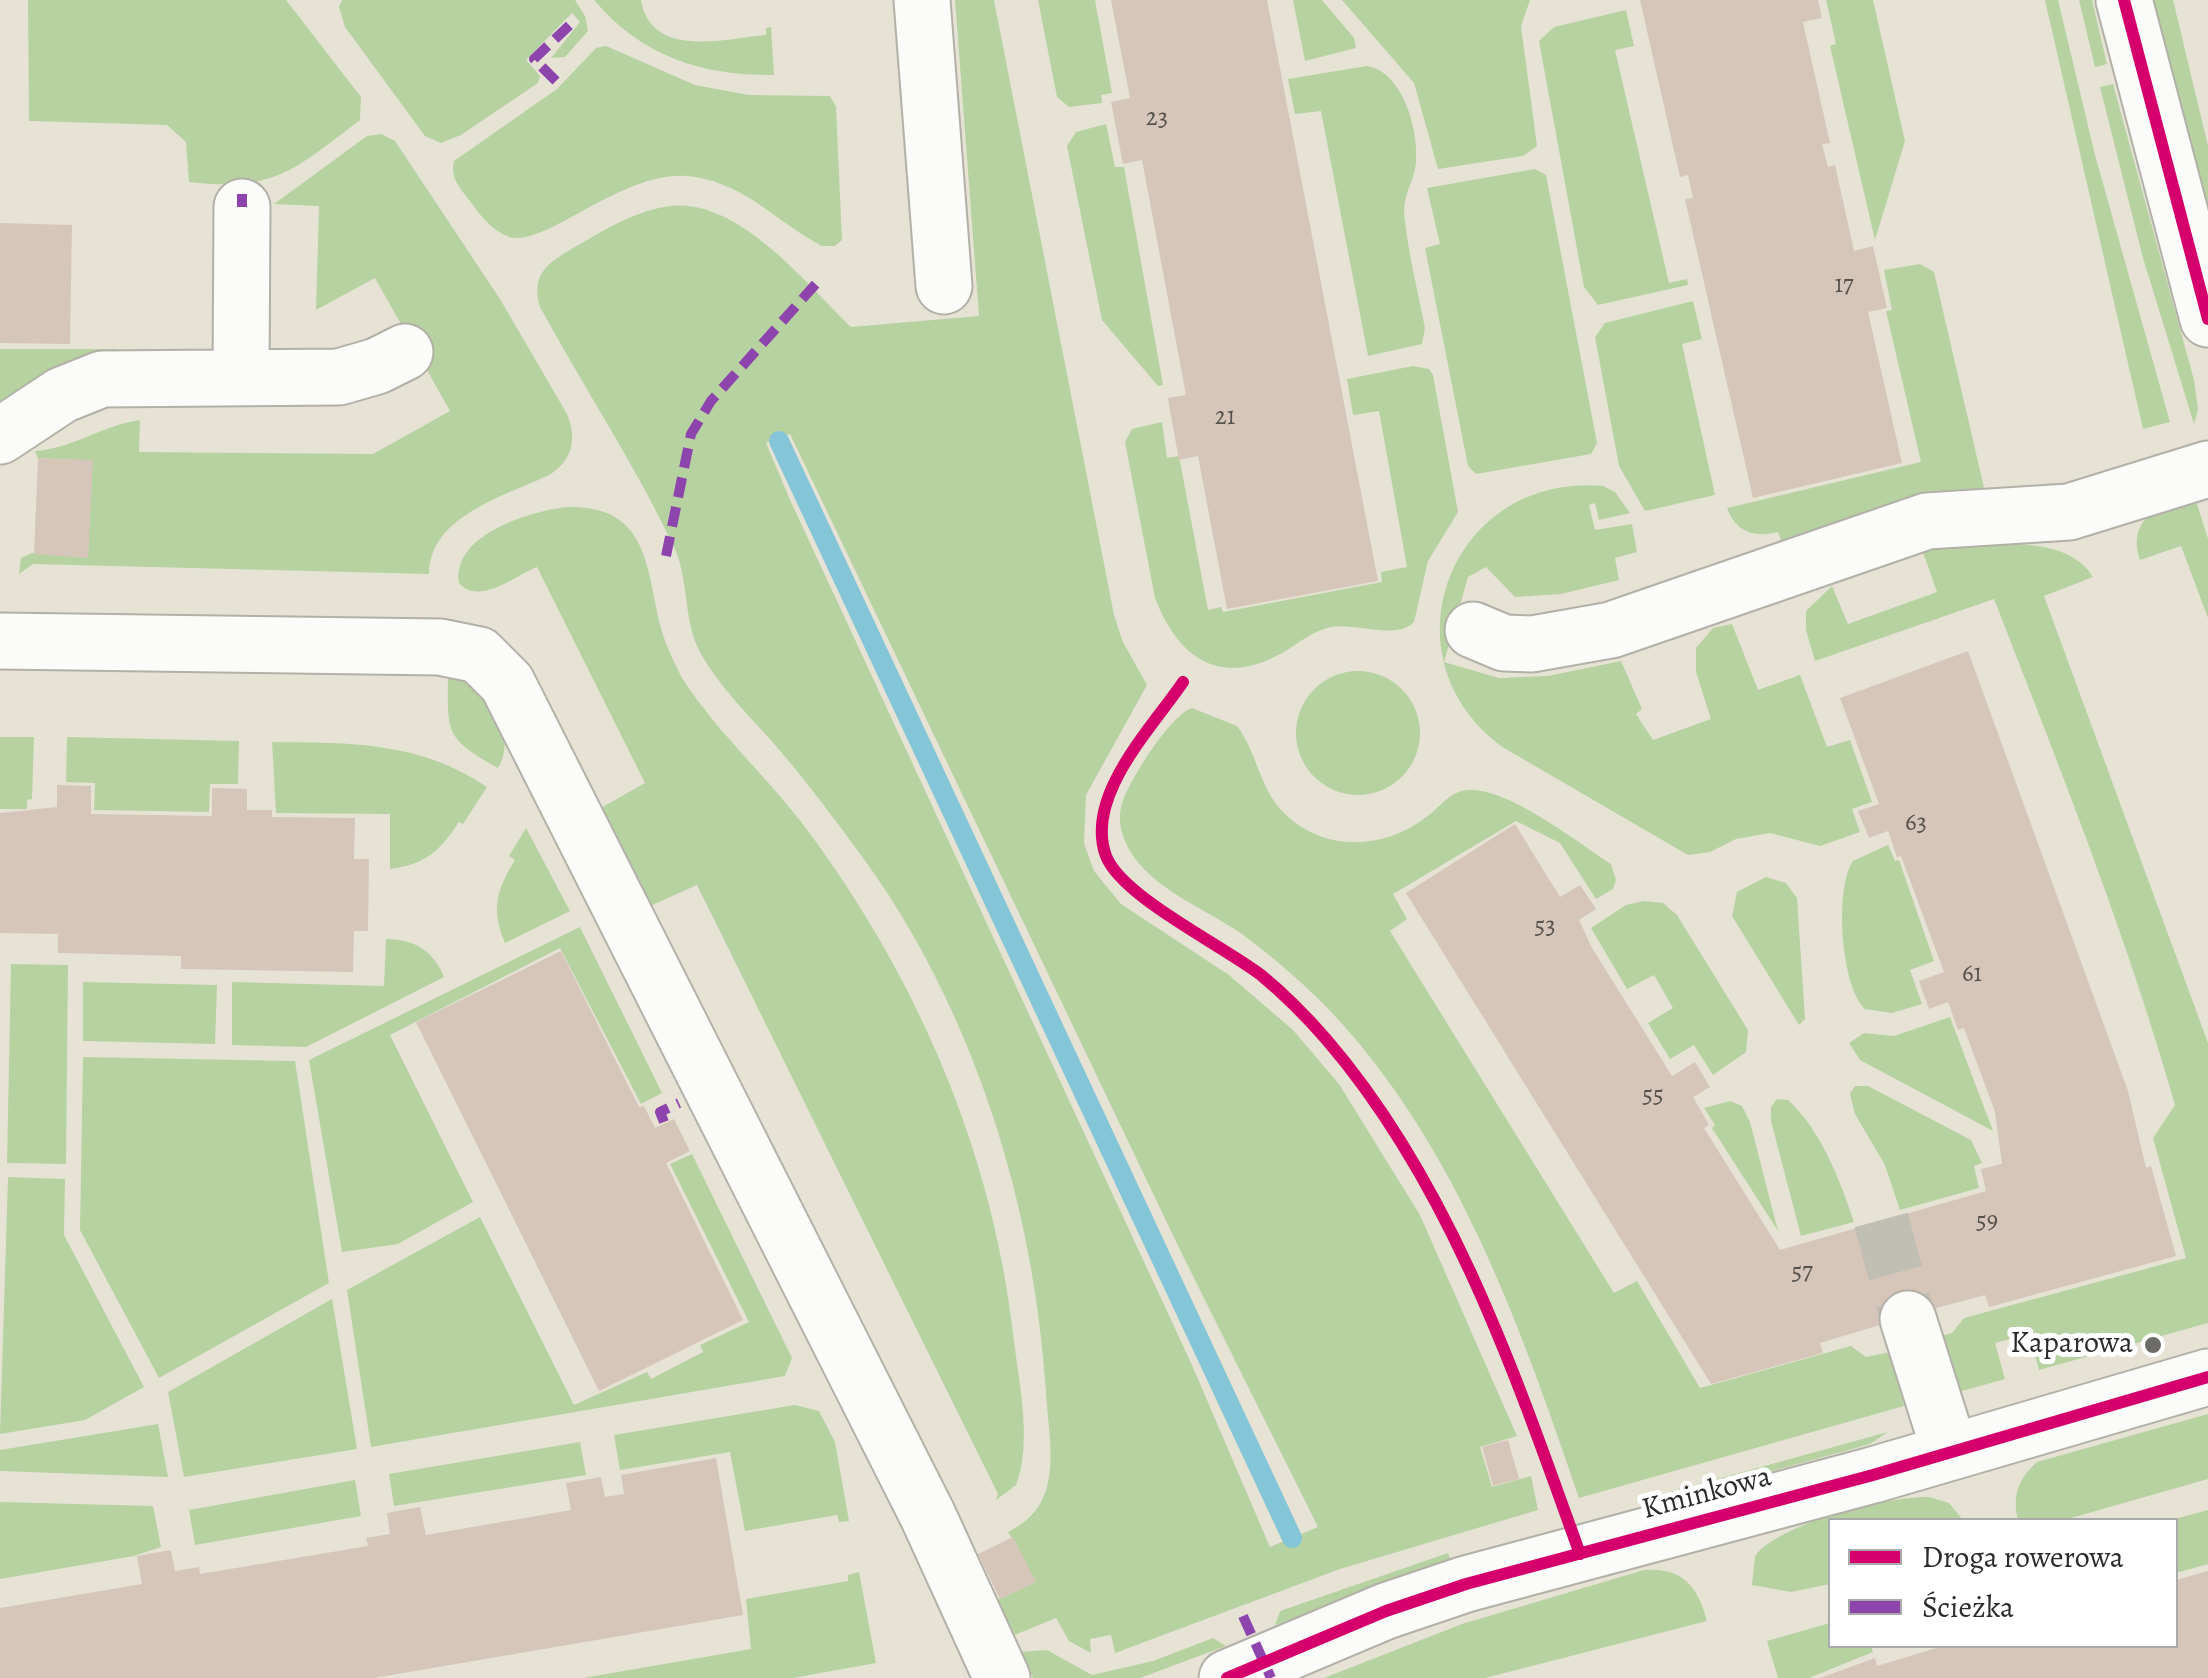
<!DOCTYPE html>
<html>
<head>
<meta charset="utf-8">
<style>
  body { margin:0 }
  #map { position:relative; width:2208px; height:1678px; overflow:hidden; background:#e6e3d5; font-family:Alegreya,serif }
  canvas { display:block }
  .legend { position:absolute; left:1828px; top:1518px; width:350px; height:130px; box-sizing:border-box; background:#fff; border:2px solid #aaa; margin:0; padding:12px 18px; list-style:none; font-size:30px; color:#2b2b2b }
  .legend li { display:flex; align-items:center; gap:20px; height:50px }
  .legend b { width:50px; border:2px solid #aaa }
</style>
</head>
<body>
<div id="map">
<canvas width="2208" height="1678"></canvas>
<ul class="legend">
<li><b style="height:12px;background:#d6006c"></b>Droga rowerowa</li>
<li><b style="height:12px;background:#8e44ad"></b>Ścieżka</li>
</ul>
</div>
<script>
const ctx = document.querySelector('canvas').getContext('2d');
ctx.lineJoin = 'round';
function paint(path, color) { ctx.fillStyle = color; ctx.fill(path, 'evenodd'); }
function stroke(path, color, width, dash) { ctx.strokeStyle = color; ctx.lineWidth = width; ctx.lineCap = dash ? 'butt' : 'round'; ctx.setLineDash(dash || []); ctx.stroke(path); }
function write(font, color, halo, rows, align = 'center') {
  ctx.font = font + ' Alegreya,serif'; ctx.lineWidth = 10; ctx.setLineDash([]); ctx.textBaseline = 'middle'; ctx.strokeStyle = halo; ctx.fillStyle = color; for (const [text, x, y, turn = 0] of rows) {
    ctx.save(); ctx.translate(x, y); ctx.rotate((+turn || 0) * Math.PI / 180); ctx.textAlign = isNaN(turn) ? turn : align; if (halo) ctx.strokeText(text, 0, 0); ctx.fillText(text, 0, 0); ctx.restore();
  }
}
paint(new Path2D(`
  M28,0H286L361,97L360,120C295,169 276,192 189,182L186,142L167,125L29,121Z
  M342,0H575L585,16L588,31L565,57L551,58L580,22L572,13L526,60L540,76L538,83L461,135L441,143L425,136L345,27L339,7Z
  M594,0H641C651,59 723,39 766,35V28L771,27L774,75C702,76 641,56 594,0Z
  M955,0H994L1114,615L1123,642L1147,685L1086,795L1084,843L1094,871L1121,904L1229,975L1293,1030L1339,1084L1420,1215L1517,1436L1480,1447L1492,1487L1531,1476L1538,1510L1340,1569L1115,1653L1111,1635L1090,1639L1091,1653L1069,1641L1056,1618L1012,1636L997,1600L1036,1582L1008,1532C1066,1504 1049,1446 1046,1392C1034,1204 973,1008 861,855C835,820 810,786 782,753C754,720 723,692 701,654C682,620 690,579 673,545C634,463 583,386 540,307C531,275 546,264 573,248C602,232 630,213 664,207C735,193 804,282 851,327L979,316ZM790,434L1181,1252L1318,1527L1270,1547L1192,1365L791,502L766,443Z
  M1038,0H1095L1112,93L1101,95L1102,103L1069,107L1057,97Z
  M1293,0H1322L1354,38L1356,48L1305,61Z
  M1342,0H1530L1521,26L1537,146L1523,156L1438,169L1414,83Z
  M1826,0H1873L1905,141L1875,240L1830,46L1836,44Z
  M2045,0H2058L2095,155L2170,422L2143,429Z
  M2079,0H2092L2107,64L2095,67Z
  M2150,0H2173L2208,146V227Z
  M1626,10L1634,46L1615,50L1669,283L1687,279L1688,285L1598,305L1584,287L1539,41L1554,27Z
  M606,46L695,85L749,95L830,96L836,107L842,240L835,246H822C776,222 749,186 695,177C626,165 548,248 509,237C492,231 480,215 470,201C460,188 450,178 454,161L557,89L596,48Z
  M1367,66C1403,72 1419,130 1416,162C1414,185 1401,194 1405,221C1409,257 1418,292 1425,328L1422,344L1368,356L1321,111L1295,114L1288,79Z
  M2113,84L2194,380L2198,409L2194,424L2143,258L2100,87Z
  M1106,124L1115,167H1124L1163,385L1158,386L1102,320L1067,146L1076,132Z
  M381,134L395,141L500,299L567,414C577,438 573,459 551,474C506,496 430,515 429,574L33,564L19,574L21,558L35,552L88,557L92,461L38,458L35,451C71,449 103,425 140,420L139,452L373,454L450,411L375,278L316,310L319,206L274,204L367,136Z
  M1535,169L1546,175L1597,443L1591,454L1476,474L1468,466L1425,248L1440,244L1427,188Z
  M1920,264L1934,272L1985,492L1914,497L1782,542L1778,532C1754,538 1736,532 1727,508L1921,462L1886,311L1892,310L1884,270Z
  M1693,301L1702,339L1682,344L1715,495L1645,511L1619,466L1595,337L1605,323Z
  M0,349H119L43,375L0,405Z
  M1413,366L1429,369L1433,375L1458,512L1428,561L1414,622C1398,640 1354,623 1331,627C1312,631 1298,644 1282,653C1220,688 1178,658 1155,598L1125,442L1132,429L1162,422L1167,458L1179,456L1208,610L1221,607L1223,612L1382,582L1381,572L1407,567L1379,411L1353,415L1347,379Z
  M1603,486L1615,492L1630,513L1599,520L1595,503L1589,505L1595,530L1632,524L1637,552L1615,558L1619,580L1561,594L1515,597L1486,567L1468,577L1444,662L1499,678L1548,676L1621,661L1642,709L1636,714L1653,740L1711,719L1696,672V648L1713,628L1732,624L1758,690L1800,675L1827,747L1850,740L1872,802L1852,809L1860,832L1820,846L1770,833L1736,839L1710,852L1688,855L1504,748C1380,659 1449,473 1603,486Z
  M2197,504L2208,539V618L2181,546L2140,560C2126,520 2160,500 2197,504Z
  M566,507C650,504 646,570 661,628C666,646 674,662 682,678C718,734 769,778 808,831C917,978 992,1151 1013,1333C1018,1378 1033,1442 1016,1485L996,1500L998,1494L697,885L650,906L599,809L645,783L537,567C514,576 480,606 459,583C452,535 528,512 566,507Z
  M1942,544C1988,546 2066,532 2093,577L2044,596L2208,1043V1323L2039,1370L2029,1334L1995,1343L2005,1379L1955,1393L1936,1337L1952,1333L1964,1318L2186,1258L2153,1138L2175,1105C2126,933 2059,766 1994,599L1815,661L1806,630V611L1832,586L1848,624L1937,592L1921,547Z
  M1296 733a62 62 0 1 1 124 0a62 62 0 1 1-124 0Z
  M448,677C485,680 520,734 498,768C447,739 447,735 448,677Z
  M1192,708L1237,726C1258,754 1259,788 1284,813C1323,852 1383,850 1425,818C1440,808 1450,790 1469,790C1509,788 1577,842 1611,864L1616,880L1613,889L1596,899L1560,843L1516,821L1393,894L1407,919L1390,931L1614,1293L1637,1281L1700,1388L1851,1346L1866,1357L1891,1352L1904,1406L1579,1498C1522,1330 1457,1146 1333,1014C1306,985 1274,958 1242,934C1205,908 1143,886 1125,841C1120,829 1118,817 1122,804C1128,782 1171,714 1192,708Z
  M0,737H34L32,799L27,800V809H0Z
  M67,737L239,741L238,784H210L209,812L94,810L95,783L66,782Z
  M272,742C351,743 419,741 487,787L463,824L459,822C439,852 426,864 390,869V814L276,813Z
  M526,828L570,911L505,943C491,909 496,891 515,860L509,856Z
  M1888,845L1895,861L1899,860L1934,961L1910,970L1922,1004L1892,1013L1865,1009C1841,987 1834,888 1853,861Z
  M1766,877L1786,883L1797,898L1805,1019L1799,1025L1732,916L1737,892Z
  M1644,901L1663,903L1677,915L1748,1030L1746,1052L1713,1075L1694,1045L1670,1059L1648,1023L1673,1008L1654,975L1627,989L1591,928L1626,905Z
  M580,927L662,1093L641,1104L560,948L390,1035L473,1202L398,1244L342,1252L309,1060Z
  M386,939C414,939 433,950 444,977L306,1047L232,1045V982L384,986Z
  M11,964L68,965L66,1164L7,1163Z
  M83,982L217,985L215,1044L83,1041Z
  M1950,1017L1993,1131L1860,1060L1849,1043L1864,1033L1894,1036Z
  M83,1057L295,1061L329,1283L159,1378L80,1230Z
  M1855,1086H1868L1971,1140L1982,1163L1974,1166L1979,1188L1900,1210L1885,1165L1855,1114L1850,1094Z
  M1777,1099L1788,1100C1821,1130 1840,1180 1854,1222L1801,1236L1771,1121V1107Z
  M1730,1101L1742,1106L1750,1122L1778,1231L1712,1128L1715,1125L1704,1108Z
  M692,1154L792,1358L785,1376L371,1447L347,1290L480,1217L574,1405L647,1372L651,1379L703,1352L700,1345L749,1322L670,1164Z
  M8,1177L65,1179L64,1235L144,1387L85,1420L0,1434Z
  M332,1299L357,1449L184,1477L168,1392Z
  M795,1405L819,1411L835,1442L849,1521L839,1522L837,1515L745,1531L730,1452L620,1470L614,1435Z
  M2208,1414V1479L2064,1520H2018C2012,1496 2018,1479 2037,1462Z
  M158,1424L168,1477L0,1471V1450Z
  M1888,1432L1870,1444L1650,1505L1648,1498Z
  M580,1442L586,1475L394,1506L389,1474Z
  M355,1480L361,1516L195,1545L189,1510Z
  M1929,1497L1949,1503L1963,1520H1830V1584L1791,1592L1752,1585L1755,1556C1780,1523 1888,1496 1929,1497Z
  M0,1502L153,1506L161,1547L134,1556L0,1579Z
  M2208,1510V1564L2176,1573V1520H2171Z
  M1448,1553L1451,1562L1275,1625L1280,1611Z
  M1644,1570C1682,1567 1698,1586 1707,1621L1485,1678H1324L1462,1624Z
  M859,1572L876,1663L793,1678H583L751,1649L746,1599L848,1581V1575Z
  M1830,1623V1646H1871L1873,1652L1809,1678H1778L1767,1641Z
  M1213,1638L1226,1646L1140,1678H1033L1019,1652L1047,1650L1092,1675L1153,1661Z`), '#b7d2a1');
stroke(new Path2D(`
  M779,441L1292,1538`), '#85c5d8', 20);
paint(new Path2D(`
  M1111,0H1267L1378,581L1227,609L1198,456L1179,460L1170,411L1168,398L1186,395L1142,160L1123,164L1111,102L1130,98Z
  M1640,0H1818L1822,18L1803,22L1830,143L1822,144L1828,167L1835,165L1854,251L1873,246L1887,308L1868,312L1902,463L1753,498L1685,199L1693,198L1688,175L1680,177Z
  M0,223L72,225L70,344L0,343Z
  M38,458L93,460L88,558L34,554Z
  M1968,651L2128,1091L2146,1168L2151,1166L2176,1256L1989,1307L1985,1295L1933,1309L1820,1343L1823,1353L1711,1384L1406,893L1515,824L1560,897L1580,885L1596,909L1579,920L1592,948L1672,1076L1695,1062L1710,1087L1693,1097L1709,1125L1704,1128L1780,1250L1986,1191L1981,1169L2002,1164L1995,1112L1964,1028L1958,1030L1948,1002L1929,1009L1919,981L1944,972L1901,856L1897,857L1888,831L1869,838L1858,811L1879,804L1840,698Z
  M57,785L91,786V814L212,816V788L247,789V810H272V817L355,818L354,859H369L368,931H354L353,972L181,969V956L58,953V934L0,933V813L57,807Z
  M561,951L639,1107L644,1106L655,1128L674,1119L690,1151L666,1163L743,1320L599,1391L416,1022Z
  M1508,1440L1519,1479L1493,1486L1482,1447Z
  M716,1458L743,1615L374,1678H0V1608L142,1584L137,1556L171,1550L175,1571L199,1567L200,1574L368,1546L366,1538L390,1534L387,1513L420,1507L426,1535L571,1510L566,1483L601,1477L605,1497L624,1494L621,1475Z
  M1013,1537L1036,1582L1000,1599L978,1554Z
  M2208,1571V1678H1820L1875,1658L1877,1666L1943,1646H2176V1580Z`), '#d5c6b9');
stroke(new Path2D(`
  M1881,1220L1908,1319`), '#c1beb3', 55, [55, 28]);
const minor = new Path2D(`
  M922,0L944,286
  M2124,0L2208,319
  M241,378L242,207
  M0,436L62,395L102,379L339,377L377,366L405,352
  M1473,630L1504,643L1532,644L1611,630L1927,521L2069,512L2208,469
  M0,641L440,647L479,655L507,683L928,1516L1002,1678
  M1908,1319L1950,1452
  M1227,1678L1386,1611L1466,1584L1873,1475L2208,1377`);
stroke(minor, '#b2b0a7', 59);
stroke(minor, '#fbfbf9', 55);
stroke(new Path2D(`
  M556,81L534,59L576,19
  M242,207V194
  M666,556L691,434L711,401L822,277
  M664,1122L660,1112L679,1103
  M1243,1616L1271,1678`), '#8e44ad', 10, [20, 10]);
stroke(new Path2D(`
  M2124,0L2208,319
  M1183,682C1152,728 1084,796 1106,856C1122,897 1222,945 1261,975C1284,994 1306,1016 1326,1039C1451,1184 1516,1376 1580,1554
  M1227,1678L1386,1611L1466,1584L1873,1475L2208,1377`), '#d6006c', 12);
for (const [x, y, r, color] of [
  [2153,1345,10,"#6c6b66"]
]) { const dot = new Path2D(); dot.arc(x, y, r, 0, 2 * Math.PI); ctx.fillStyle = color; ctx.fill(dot); stroke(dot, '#fff', 4); }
write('25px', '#56524e', null, [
  ["23",1157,119],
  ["17",1844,286],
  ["21",1225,418],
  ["63",1916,824],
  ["53",1545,927],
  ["61",1972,975],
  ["55",1653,1096],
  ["59",1987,1222],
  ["57",1802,1273]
]);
write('30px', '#2b2b2b', '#fff', [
  ["Kaparowa",2133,1345]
], 'right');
write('30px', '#2b2b2b', '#fff', [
  ["Kminkowa",1707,1494,-15]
]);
</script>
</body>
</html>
